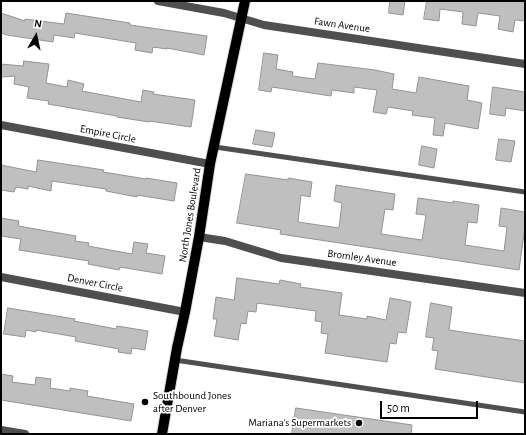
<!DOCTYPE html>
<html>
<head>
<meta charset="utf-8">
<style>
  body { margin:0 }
  #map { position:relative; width:526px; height:435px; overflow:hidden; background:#fff; font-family:"Alegreya Sans",sans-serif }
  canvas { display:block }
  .frame { position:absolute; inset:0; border:2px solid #000; pointer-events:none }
  .north { position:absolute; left:16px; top:16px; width:40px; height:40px; -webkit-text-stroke:3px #fff; paint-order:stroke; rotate:9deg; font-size:11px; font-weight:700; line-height:16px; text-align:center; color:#000 }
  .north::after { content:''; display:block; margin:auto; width:14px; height:18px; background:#000; clip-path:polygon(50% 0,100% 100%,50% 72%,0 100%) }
  .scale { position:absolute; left:380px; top:401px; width:98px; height:18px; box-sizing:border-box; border:2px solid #000; border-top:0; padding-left:5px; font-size:12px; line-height:14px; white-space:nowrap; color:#000; -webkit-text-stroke:3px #fff; paint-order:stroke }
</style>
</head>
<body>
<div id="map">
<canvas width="526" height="435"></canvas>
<div class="frame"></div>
<div class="north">N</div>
<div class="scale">50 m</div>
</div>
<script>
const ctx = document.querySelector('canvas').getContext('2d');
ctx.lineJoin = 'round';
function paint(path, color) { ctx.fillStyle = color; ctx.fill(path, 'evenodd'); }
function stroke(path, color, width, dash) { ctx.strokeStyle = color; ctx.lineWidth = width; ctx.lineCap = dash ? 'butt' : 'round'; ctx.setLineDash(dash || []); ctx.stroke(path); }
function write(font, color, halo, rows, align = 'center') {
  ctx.font = font + ' "Alegreya Sans",sans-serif'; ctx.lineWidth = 3.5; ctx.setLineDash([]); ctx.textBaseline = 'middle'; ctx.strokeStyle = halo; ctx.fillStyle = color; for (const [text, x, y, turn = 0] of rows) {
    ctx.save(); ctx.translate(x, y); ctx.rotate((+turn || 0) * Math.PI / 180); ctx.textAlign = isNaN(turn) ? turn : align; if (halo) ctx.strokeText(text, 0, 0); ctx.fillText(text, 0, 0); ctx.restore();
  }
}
const building = new Path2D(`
  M390,1H405L403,15L389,13Z
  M427,1H519L525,2V21L515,20L513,32L498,29L500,16L478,13L476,26L462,24L463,12L440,9L439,21L424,19Z
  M1,13L25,21V19L64,24L66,13L130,23V25L207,36L204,55L167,48V49L153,47L152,53L135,50L136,43L75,33L74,38L54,35L53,42L7,35L1,33Z
  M264,53L278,55L276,69L293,72L292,76L315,79L318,63L375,70L394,74L392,89L416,93L419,77L469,86L467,100L482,103L478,129L445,123L443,136L433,135L435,118L412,115L413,111L388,107L386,114L373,112L377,90L354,87V93L332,90L331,96L272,87L271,92L259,90Z
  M24,61L49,64L46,83L67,87L68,80L84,84L82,91L141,102L143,90L154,92L153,94L195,100L191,127L149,121V122L117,117V116L48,104L49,101L27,98L29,87L14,84L15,76L1,77V64L23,66Z
  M493,87L525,92V111L506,108L505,116L490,114Z
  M256,130L275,133L272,147L253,144Z
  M499,139L515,141L511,162L496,160Z
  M422,146L437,149L434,168L419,165Z
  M38,160L104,170L103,172L146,179V178L177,183L174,201L137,195V197L106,191V189L52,181L51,191L28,186V189L16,187L14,192L1,190V165L36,172Z
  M246,174L288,180V178L312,182L310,197L301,195L298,222L339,228L342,203L334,201L336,185L395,194L393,210L385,209L381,234L422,240L426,215L416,214L418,198L453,203V201L479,205L477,223L468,222L465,245L504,251L507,227L499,226L501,208L525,212V227L519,270L280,234L281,230L237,223Z
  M1,218L19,221L18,226L76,236L75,241L89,243L88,246L132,254L134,242L148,244L146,253L165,256L162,274L120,267L119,270L88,264L89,261L19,250L21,239L1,236Z
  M237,278L279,284L280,280L301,284L300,287L342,293L339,315L367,319V316L386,320L390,298L411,302L406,333L398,332L396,344L390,343L387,362L325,353L328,334L321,333L322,322L315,321L316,311L257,303L256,312L248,311L246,324L241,323L238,340L214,336L217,319H213L216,297L234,300Z
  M431,303L452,307L449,330L525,341V383L435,369L438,351L432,350L434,338L426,337Z
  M8,308L75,319L74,321L116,329L117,326L148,331L145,350L132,348L131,354L118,352L119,349L75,341L76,337L36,330V332L26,330L25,337L4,334Z
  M1,374L13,376L12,382L35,385L36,377L51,379L50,388L70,391V388L88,391L87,396L134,404L131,421L1,400Z
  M296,408L412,425L411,434H292Z`);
paint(building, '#bfbfbf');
stroke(building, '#939393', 1);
const primary = new Path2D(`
  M162,434L177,348L185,312L199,237L210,164L245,1`);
stroke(primary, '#dbdbdb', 12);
stroke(new Path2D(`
  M215,147L525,192
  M175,360L525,412`), '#4f4f4f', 5);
stroke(new Path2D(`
  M158,1L224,13L264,25L525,64
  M1,125L210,164
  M1,277L185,312
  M1,430L25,434`), '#4f4f4f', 8);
stroke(new Path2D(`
  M199,237L225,241L281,258L525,293`), '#4f4f4f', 8);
stroke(primary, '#000', 10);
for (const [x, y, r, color] of [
  [145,402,4,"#000"],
  [359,423,4,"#000"]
]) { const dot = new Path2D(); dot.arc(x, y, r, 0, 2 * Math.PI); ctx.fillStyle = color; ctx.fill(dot); stroke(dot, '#fff', 1.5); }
write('11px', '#000', '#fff', [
  ["Fawn Avenue",342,25,8],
  ["Empire Circle",108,134,11],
  ["North Jones Boulevard",190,215,-81],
  ["Bromley Avenue",362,258,8],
  ["Denver Circle",95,283,11]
]);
write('11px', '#000', '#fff', [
  ["Southbound Jones",153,396],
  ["after Denver",153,409],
  ["Mariana's Supermarkets",351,423,"right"]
], 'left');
</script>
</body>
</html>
